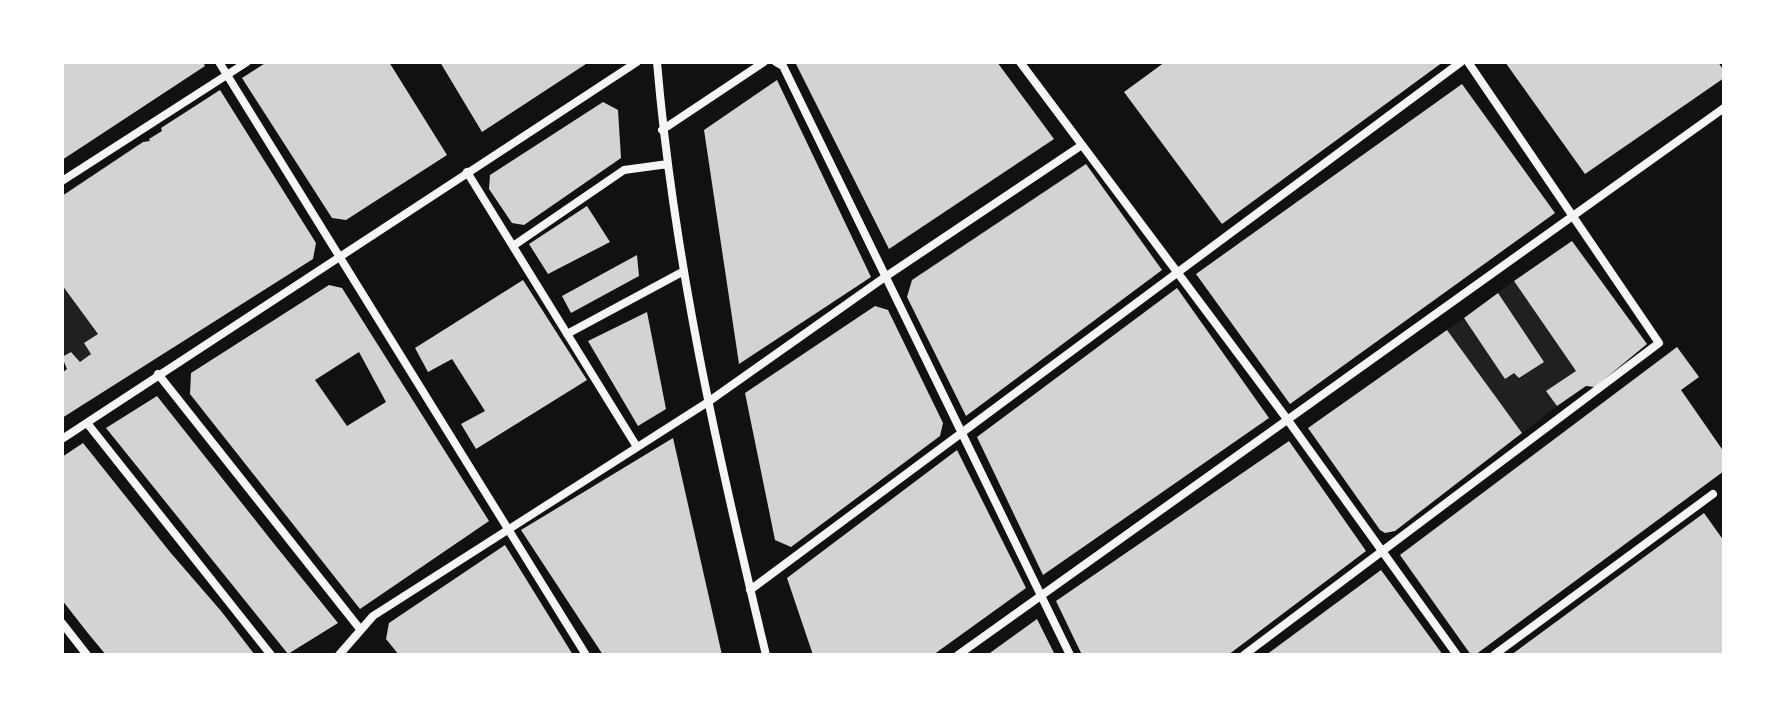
<!DOCTYPE html>
<html>
<head>
<meta charset="utf-8">
<style>
  body { margin:0 }
  #map { position:relative; width:1786px; height:717px; overflow:hidden; background:#111; font-family:Rubik,sans-serif }
  canvas { display:block }
  .frame { position:absolute; inset:0; border:64px solid #fff; pointer-events:none }
</style>
</head>
<body>
<div id="map">
<canvas width="1786" height="717"></canvas>
<div class="frame"></div>
</div>
<script>
const ctx = document.querySelector('canvas').getContext('2d');
ctx.lineJoin = 'round';
function paint(path, color) { ctx.fillStyle = color; ctx.fill(path, 'evenodd'); }
function stroke(path, color, width, dash) { ctx.strokeStyle = color; ctx.lineWidth = width; ctx.lineCap = dash ? 'butt' : 'round'; ctx.setLineDash(dash || []); ctx.stroke(path); }
paint(new Path2D(`
  M1514,281L1576,371L1546,391L1557,406L1522,433L1447,330L1464,318L1505,379L1514,373L1519,378L1543,363L1498,293Z
  M62,285L98,334L85,343L91,354L80,362L71,352L62,357Z`), '#202020');
paint(new Path2D(`
  M62,62H203L205,66L62,160Z
  M267,62H389L447,155L346,220L332,218L242,78Z
  M440,62H589L482,132Z
  M795,62H997L1054,139L889,249Z
  M1165,62H1443L1222,224L1124,92Z
  M1505,62H1718L1724,71V78L1585,174Z
  M777,80L871,277L739,364L704,130Z
  M1462,84L1555,213L1290,404L1196,274Z
  M220,90L316,243L313,259L62,418V373L67,369L62,357L71,352L80,362L91,354L84,343L98,334L62,285V196L143,142L150,141L149,139L162,131L161,128Z
  M603,102L618,110L621,158L524,225L512,223L489,189L490,175Z
  M1086,164L1162,270L966,416L907,297L912,280Z
  M587,206L610,242L548,274L529,244Z
  M1572,241L1647,344L1595,387L1586,386L1557,406L1546,391L1576,371L1514,281Z
  M637,255L639,276L571,313L562,296Z
  M523,280L587,380L476,449L461,424L485,411L452,359L428,372L415,348Z
  M329,285L342,288L489,521L360,609L190,394L191,373ZM359,352L386,402L347,426L315,380Z
  M1177,288L1269,418L1043,575L977,437Z
  M1498,293L1544,362L1519,378L1514,373L1505,379L1464,318Z
  M875,306L888,310L943,423L940,436L791,547L775,540L745,393Z
  M647,312L666,409L638,426L588,341Z
  M1447,330L1522,433L1395,531L1385,533L1380,530L1308,428Z
  M1677,347L1699,377L1681,390L1724,452V471L1475,655H1471L1400,555Z
  M157,396L275,545L338,623L288,654L106,428Z
  M673,438L722,655H603L521,530Z
  M1289,441L1366,551L1228,655H1082L1056,601Z
  M83,443L170,552L221,611L255,655H106L87,632L62,600V457Z
  M957,450L1026,588L933,655H813L787,578Z
  M1704,513L1724,541V655H1511Z
  M505,545L573,655H399L386,639L389,623Z
  M1381,570L1443,655H1266Z
  M1037,619L1055,655H987Z`), '#d3d3d3');
stroke(new Path2D(`
  M219,62L586,655
  M657,62C674,263 719,460 766,655
  M776,62L783,66L1070,655
  M1020,62L1287,419L1457,655
  M662,130L764,62
  M467,172L637,447
  M62,181L247,62
  M513,246L624,170L668,164
  M567,334L684,271
  M158,374L360,629
  M87,423L271,655
  M62,439L637,62
  M750,590L1461,62
  M62,623L87,655
  M339,655L373,616L708,402L885,277L1082,145
  M958,655L1724,108
  M1244,655L1659,343L1468,62
  M1494,655L1713,494`), '#f5f5f5', 8);
</script>
</body>
</html>
